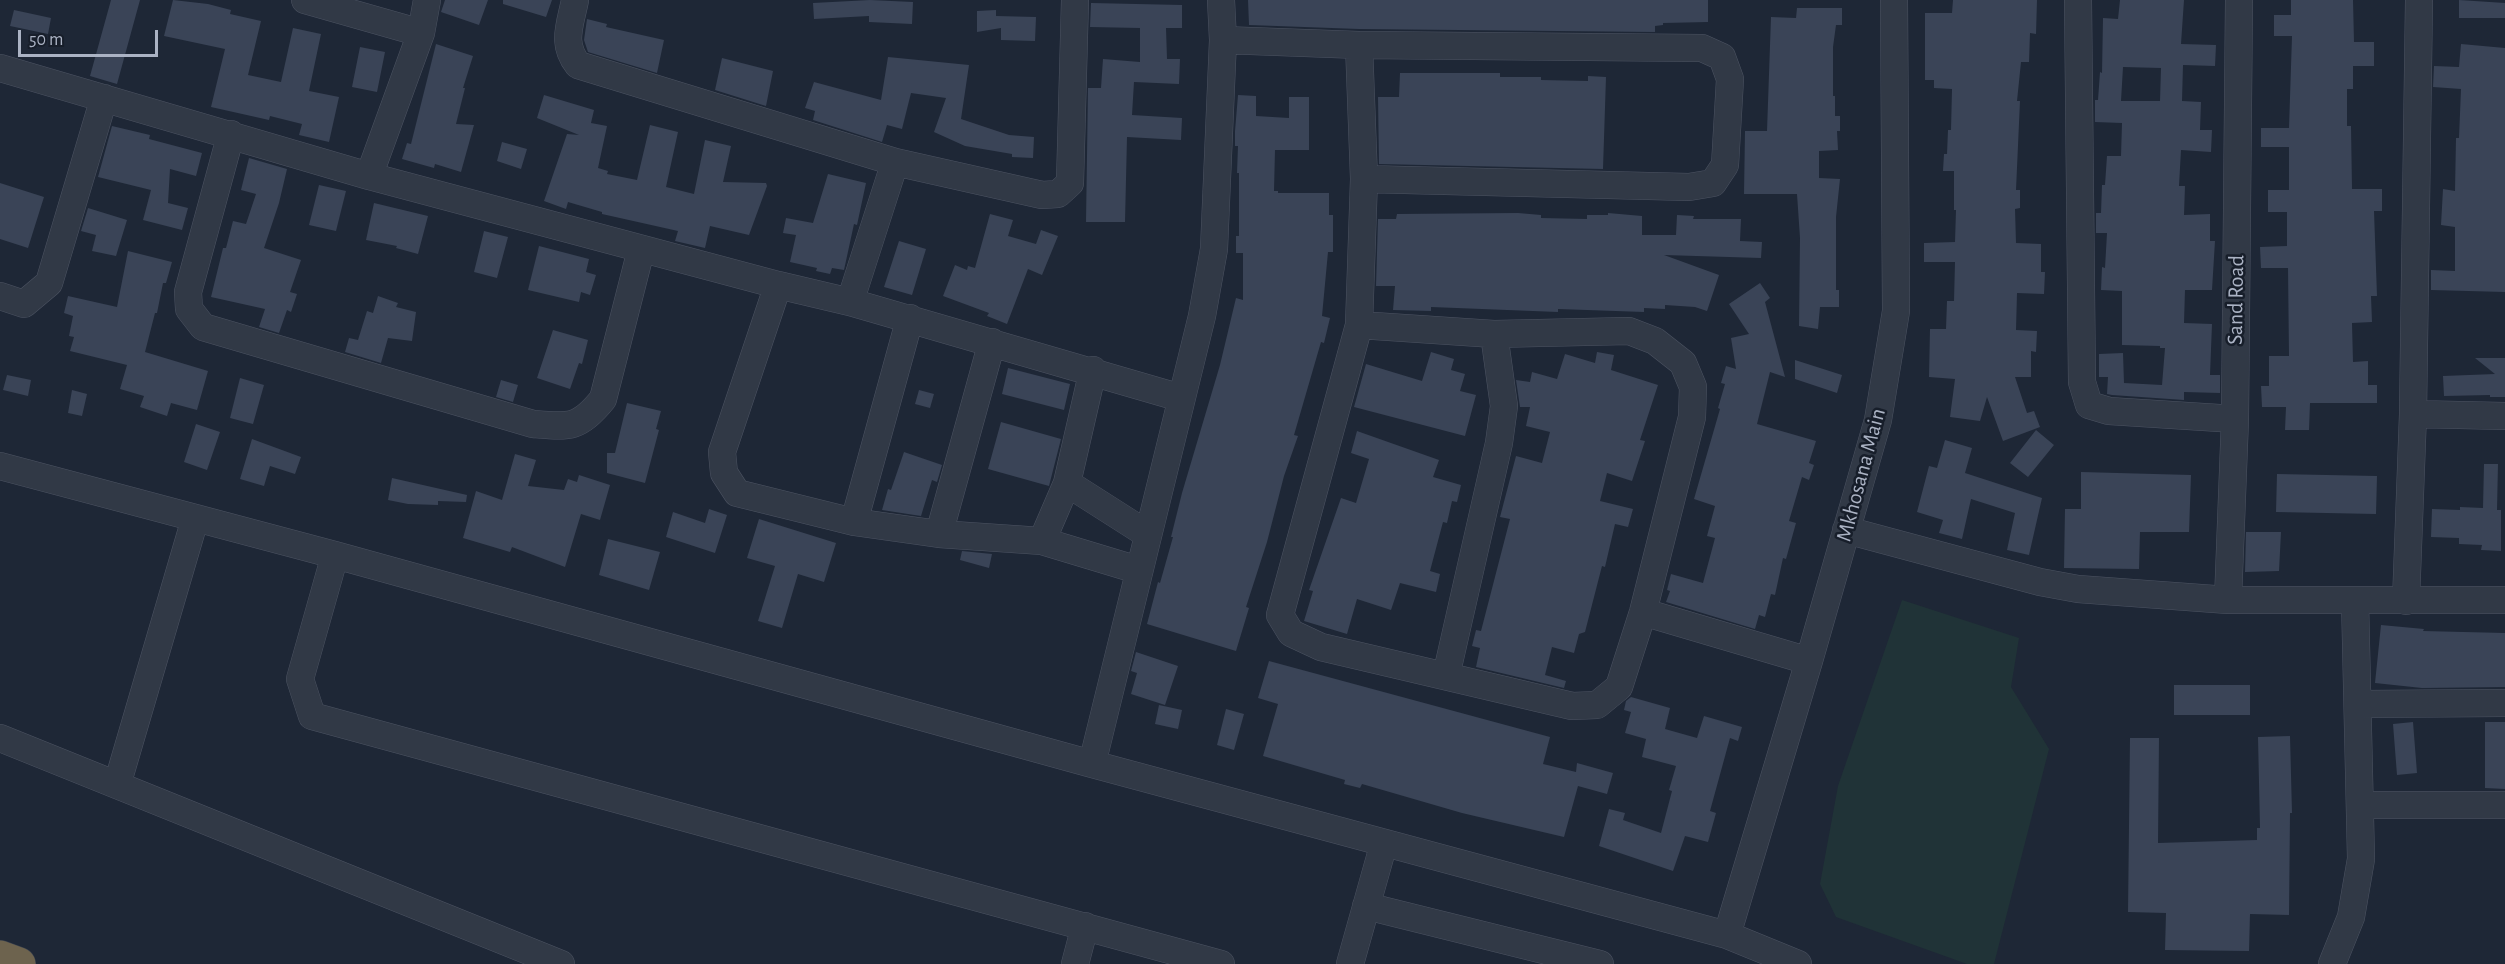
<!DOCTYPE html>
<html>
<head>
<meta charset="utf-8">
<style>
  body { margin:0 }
  #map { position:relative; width:2505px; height:964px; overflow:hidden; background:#1e2736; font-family:"Alegreya Sans",sans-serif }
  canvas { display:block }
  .scale { position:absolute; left:18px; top:30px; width:140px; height:27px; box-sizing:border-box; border:3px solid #abb3c4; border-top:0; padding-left:8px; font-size:18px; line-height:21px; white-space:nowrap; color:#abb3c4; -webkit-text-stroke:4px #171e2a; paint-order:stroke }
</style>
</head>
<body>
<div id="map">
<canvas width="2505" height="964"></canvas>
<div class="scale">50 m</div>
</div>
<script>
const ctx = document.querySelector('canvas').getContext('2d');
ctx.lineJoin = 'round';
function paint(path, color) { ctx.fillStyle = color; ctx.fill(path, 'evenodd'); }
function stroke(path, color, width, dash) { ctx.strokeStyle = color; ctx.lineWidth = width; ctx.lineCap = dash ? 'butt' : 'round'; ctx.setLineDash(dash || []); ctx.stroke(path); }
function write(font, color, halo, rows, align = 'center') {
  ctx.font = font + ' "Alegreya Sans",sans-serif'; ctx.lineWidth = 5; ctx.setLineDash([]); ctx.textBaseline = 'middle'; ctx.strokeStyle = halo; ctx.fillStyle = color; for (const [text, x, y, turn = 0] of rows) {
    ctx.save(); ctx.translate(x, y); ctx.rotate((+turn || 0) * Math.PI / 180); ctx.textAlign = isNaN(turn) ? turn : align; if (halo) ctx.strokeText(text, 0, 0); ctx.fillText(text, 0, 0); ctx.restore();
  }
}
paint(new Path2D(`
  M1902,600L2019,638L2011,687L2049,749L1994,964H1967L1836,917L1820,884L1838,786Z`), '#203337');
paint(new Path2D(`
  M111,0H140L117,84L90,76Z
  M173,0L208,4L231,10L230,14L261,21L248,75L281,82L293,28L321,34L309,91L339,97L329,142L299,135L302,124L270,116L269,120L211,107L225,49L164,36Z
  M445,0H488L479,25L441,12Z
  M503,0H552L546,17L503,4Z
  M870,0L913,2L912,24L869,22V16L814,19L813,3Z
  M1248,0H1708V22L1663,23V25L1655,26V32L1359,29L1249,25Z
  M1953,0H2037L2036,34L2030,33L2029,62H2021L2017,101H2020L2016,190H2020V208L2015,209L2016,243L2041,244V272H2045L2044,294L2017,293L2016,330L2037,331L2036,352L2031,351V377H2015L2027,413L2034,411L2040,427L2003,441L1987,397L1980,421L1950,417L1955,379L1929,377L1930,329H1946L1947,301H1954L1955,262H1924V243L1955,242L1956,210H1954V171H1943L1944,154H1947L1948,130H1951L1952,89L1934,88V80H1925V13H1952Z
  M2120,0H2184L2181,44L2216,45L2215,66L2183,65L2182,101L2201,102L2200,130H2212L2211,152L2181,150L2179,186H2185L2184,215L2210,214V241H2215L2212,290H2185L2184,323L2212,324L2210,375H2220V393L2184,392V400L2112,395L2107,394L2108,377H2099V354L2123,353L2124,383L2162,385L2165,348H2160V346L2122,345V291L2101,290L2102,267L2105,268L2107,233H2096V213H2101L2102,185H2105L2107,156H2121L2122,123L2095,122V100H2098L2100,72L2102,73L2103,18L2118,19ZM2123,67L2161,68L2160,101H2121Z
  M2291,0H2353L2354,42H2374V66H2353V89H2347V126H2351L2352,189H2382V211H2374L2377,296H2371L2372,322L2352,323L2353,362L2368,361V385H2377V403H2310L2309,430H2285L2286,407H2262L2261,386H2269V356H2289L2288,268H2261L2260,247L2287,246V212H2268V190H2289V147H2261V128H2289L2292,36H2274V15H2291Z
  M2459,0L2505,3V18H2459Z
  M1091,3L1182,5V28H1166L1167,59H1180L1179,84L1134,82L1132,115L1182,118L1181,140L1127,137L1125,222H1086L1088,88H1101L1103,59L1140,62V28L1090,27Z
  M1797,8H1842V25H1836L1833,47V96H1835V116H1840V131H1837L1838,150L1819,151V178L1840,179L1836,217V290H1839V307H1820L1818,329L1799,326L1800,238L1797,194H1744L1745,131H1767L1771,17L1796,18Z
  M14,10L51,18L48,34L10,26Z
  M996,10V16L1036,17L1035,41L1001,40V28L977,32V11Z
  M587,19L607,24L606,27L664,40L657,73L588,52L584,40Z
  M436,44L473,56L463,88H465L456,124L474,125L461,172L435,164L434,168L402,159L407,143L411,144Z
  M2461,44L2505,48V292L2431,290V270L2455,271V227L2441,225L2443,189L2455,191L2456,138H2459L2461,89L2433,87L2434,66L2459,67Z
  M360,47L385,52L377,92L352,87Z
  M888,57L969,65L961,119L1009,135L1034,137L1033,158L1012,157V154L965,146L934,132L946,98L911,93L902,129L887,125L882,142L813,120L815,111L805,108L814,82L881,100Z
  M722,58L773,71L766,106L715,90Z
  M1400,73H1500V77H1541V80L1588,81V76L1606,77L1603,169L1379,164L1378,97H1399Z
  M544,95L594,110L591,123L607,126L598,168L608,171L607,174L637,180L650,125L678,132L666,187L694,194L705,140L731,146L723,182L766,183L767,186L749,235L710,226L705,248L675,241L678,231L602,214V212L568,202L566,209L544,201L567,134L579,135L537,118Z
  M1238,95L1256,96V116L1289,118V97H1309V150H1275L1274,191H1278V193H1329V215H1333V252H1328L1322,316L1330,318L1324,343L1321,342L1294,435L1298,436L1284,476L1267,542L1246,607L1249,608L1236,651L1147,624L1158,582L1160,583L1173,537H1171L1182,493L1220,365L1236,298L1243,300V253H1236V236H1239V173H1237L1238,146H1235V131Z
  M112,126L150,135L149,139L202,153L196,176L170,169L168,203L188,208L182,230L143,220L151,190L98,177Z
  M502,142L527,149L521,169L497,161Z
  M249,158L287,169L279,203L264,248L301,260L290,292L297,294L291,312L287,310L279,333L259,327L265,309L211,297L223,248H226L233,221L246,224L256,194L241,190Z
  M828,174L866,183L857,225L854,224L844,270L832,268L830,274L816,271L817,268L790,262L796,235L783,233L786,218L813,223Z
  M0,183L44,197L28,248L0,239Z
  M319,185L346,191L336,231L309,225Z
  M374,203L428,216L418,254L396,248L397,246L366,240Z
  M88,208L127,220L116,256L92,251L96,235L81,231Z
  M1518,213L1541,215V218L1587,219V215H1608V213L1642,216V235H1676L1677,215L1694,216L1693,219H1741L1740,241L1762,242L1761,258L1664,255L1719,275L1707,311L1695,307L1665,305V309L1644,308V312L1558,309V312L1431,307V311L1393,310L1395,286H1376L1378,219H1396L1397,214Z
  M990,214L1013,220L1008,236L1036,244L1041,230L1058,236L1042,275L1028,269L1007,324L987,316L989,313L943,296L955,265L967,270L968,266L975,268Z
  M484,231L508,237L497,278L474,272Z
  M899,241L926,249L912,295L884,287Z
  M539,246L589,259L586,272L596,275L590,295L581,292L579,302L528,290Z
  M128,251L172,262L166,283H163L157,313H155L145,352L208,371L197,410L171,403L167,416L140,407L144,396L120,389L127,365L70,351L74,337L69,336L73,316L64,313L68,296L117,307Z
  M1760,283L1770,298L1765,302L1785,377L1770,372L1757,424L1816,441L1809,463L1814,465L1809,480L1802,477L1789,521L1796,523L1786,559L1783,558L1775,595L1771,594L1765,617L1759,615L1755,629L1666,602L1670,591L1667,590L1671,574L1703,583L1715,538L1707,536L1715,506L1694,499L1720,409L1718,408L1725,384L1721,383L1726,366L1736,369L1731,338L1749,334L1729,304Z
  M378,296L398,303L396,307L416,312L412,341L388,338L381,363L345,352L349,338L358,340L367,311L373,313Z
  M553,330L588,340L582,364L579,363L570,389L537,378Z
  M1431,352L1454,359L1451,370L1465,374L1460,391L1476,395L1465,436L1354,407L1366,364L1422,381Z
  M1597,352L1614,355L1611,370L1658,385L1640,440L1645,441L1632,481L1607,473L1600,501L1633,509L1628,527L1615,524L1605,567L1602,566L1585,632L1579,634L1574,653L1552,647L1545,675L1566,681L1564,688L1476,667L1480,648L1472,646L1476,630L1481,631L1510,519L1500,517L1516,456L1542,463L1550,432L1526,426L1530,407H1520L1516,380L1530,382L1532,372L1557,379L1565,354L1595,363Z
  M2475,358H2505V397H2490V395L2444,396L2443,376L2495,374Z
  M1795,360L1842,375L1837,393L1795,379Z
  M1008,368L1070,384L1064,410L1002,394Z
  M7,375L31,380L28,396L3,390Z
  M240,378L264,385L253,424L230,418Z
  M501,380L518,385L513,402L496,397Z
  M72,390L87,394L82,416L68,413Z
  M919,390L934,394L930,408L915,404Z
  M627,403L661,411L656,429L659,430L645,483L607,473V453H615Z
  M1001,422L1061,439L1049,486L988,469Z
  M196,424L220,432L207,470L184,462Z
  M2036,430L2054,445L2028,477L2010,463Z
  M1357,431L1439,460L1433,477L1461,485L1457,502L1452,501L1447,523L1443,522L1430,571L1440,574L1436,592L1400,583L1391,610L1357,599L1347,634L1304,621L1313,591L1309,590L1341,498L1356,503L1369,459L1351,453Z
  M252,439L301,457L295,474L270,466L264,486L240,479Z
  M1945,440L1972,448L1965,473L2042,498L2029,555L2007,550L2015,513L1971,499L1962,539L1939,533L1943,520L1917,512L1929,466L1937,468Z
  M904,452L942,465L937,482L932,480L921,516L882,510L888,489L891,490Z
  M515,454L536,460L528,486L564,490L568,479L577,482L579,475L610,485L600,520L581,514L565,567L512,547L510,552L463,538L476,491L502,500Z
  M2484,464H2498L2497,510H2501V551L2481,550L2482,545L2459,544V538L2431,537L2432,509L2460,510V507L2483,508Z
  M2081,472L2191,475L2189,532H2140L2139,569L2064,568L2065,509H2081Z
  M2277,474L2377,476L2376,514L2276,512Z
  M392,478L467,495L466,502L438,501V505L408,504L388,500Z
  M709,509L727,515L715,553L666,537L673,512L705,523Z
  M759,519L836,543L824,582L798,574L782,628L758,621L775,566L747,558Z
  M2246,532H2281L2279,571L2245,572Z
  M608,539L660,552L649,590L599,575Z
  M962,551L992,554L989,568L960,560Z
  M2381,625L2424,629L2423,631L2505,633V687L2422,688L2375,683Z
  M1136,652L1178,666L1165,705L1131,694L1137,673L1131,671Z
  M1269,661L1550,737L1543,764L1576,772L1577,763L1613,773L1607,794L1578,786L1564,837L1462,813L1362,784L1360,788L1344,784L1345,780L1263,756L1278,704L1258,698Z
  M2174,685H2250V715H2174Z
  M1631,697L1670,708L1665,729L1697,738L1704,716L1742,727L1738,741L1730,738L1710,811L1716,813L1708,842L1685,836L1673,871L1599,846L1609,809L1625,813L1623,820L1661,833L1672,791L1669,790L1676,766L1642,757L1646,739L1625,733L1631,712L1624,710L1626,701Z
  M1159,705L1182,710L1178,729L1155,724Z
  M1226,709L1244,714L1234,750L1217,745Z
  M2413,722L2417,773L2397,775L2393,724Z
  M2485,722H2505V789L2485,788Z
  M2290,736L2292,813H2290L2289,915L2250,914L2249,951L2165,950L2166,913L2128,912L2130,738H2159L2158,843L2257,840V828H2260L2258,737Z`), '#3a4457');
const minor = new Path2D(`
  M305,0L421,33
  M575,0C570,26 561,43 578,65L895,162
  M2078,0L2082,382L2089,405L2109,411L2235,419
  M1223,40L1359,45L1702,48L1722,57L1730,79L1725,165L1713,183L1689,187L1364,179
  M0,68L369,176L778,285L850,302L1181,398
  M231,134L188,292L189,309L203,327L533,424C569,427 579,429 603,399L641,250
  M369,176L421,33L427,0
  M778,285L722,452L724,473L737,493L854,522L939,534L1042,541L1138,570
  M0,296L24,304L49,283L104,98
  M850,302L895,162L1042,195L1058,194L1070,183L1075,0
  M1359,325L1494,334L1629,331L1655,341L1683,363L1693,387L1692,417L1643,612L1619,687L1597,705L1572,706L1321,647L1291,633L1280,615L1359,325L1364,179L1359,45
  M2413,414L2505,416
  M0,466L335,555L1092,764L1727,935L1798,964
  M1067,483L1147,534
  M854,522L910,318
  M1846,530L2040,582L2078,589L2228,600H2505
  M939,534L992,342
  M1042,541L1067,483L1093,370
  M335,555L300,679L312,716L1221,964
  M2228,600L2235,419L2239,0
  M2406,601L2413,414L2419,0
  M1643,612L1809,661
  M1446,676L1499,443L1504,406L1494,334
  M2358,704L2505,703
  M0,738L561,964
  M1092,764L1202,316L1214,249L1223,40L1221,0
  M117,785L195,519
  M2361,805H2505
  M1366,906L1600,964
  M1727,935L1809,661L1878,420L1896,311L1894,0
  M1075,964L1085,926
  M1350,964L1384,843
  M2332,964L2351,917L2361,859L2355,600`);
const highway = new Path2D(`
  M0,957L19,964`);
stroke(minor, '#4c5362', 28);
stroke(highway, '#3c4350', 34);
stroke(minor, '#313946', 27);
stroke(highway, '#6d634e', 33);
write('22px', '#abb3c4', '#171e2a', [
  ["Sand Road",2236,300,-89],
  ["Mkhosana Main",1861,475,-75]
]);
</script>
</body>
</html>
